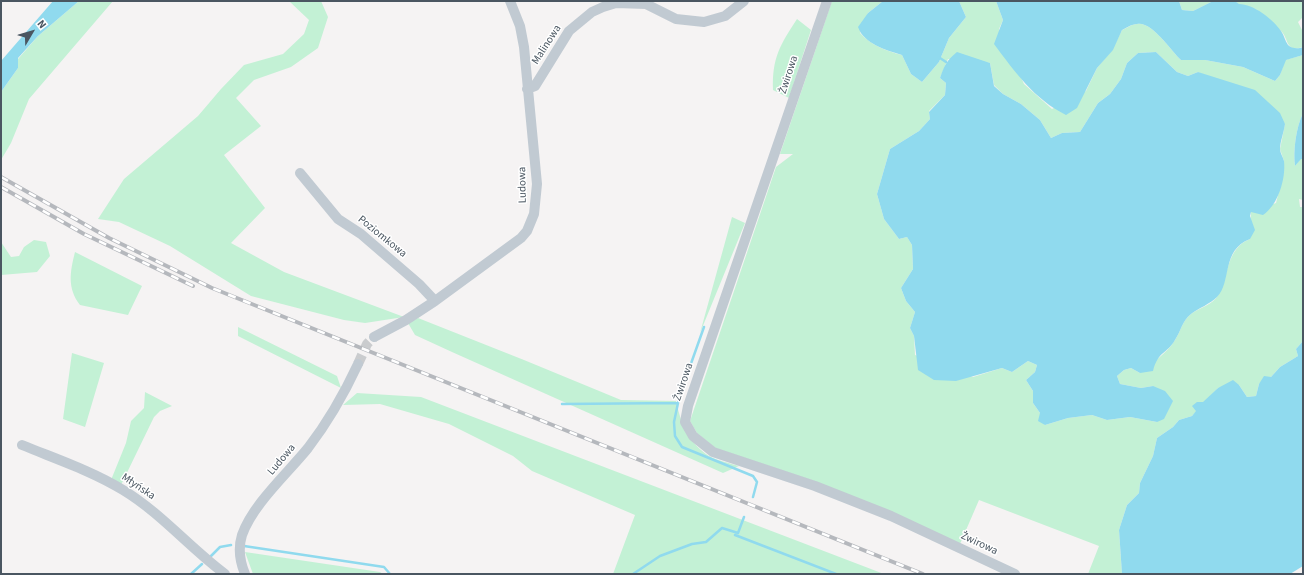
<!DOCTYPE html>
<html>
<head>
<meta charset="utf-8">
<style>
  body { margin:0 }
  #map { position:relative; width:1304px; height:575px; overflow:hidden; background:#f5f3f3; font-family:"Source Sans 3",sans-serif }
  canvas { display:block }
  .frame { position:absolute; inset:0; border:2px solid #4a5661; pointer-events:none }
  .north { position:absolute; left:12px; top:12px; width:40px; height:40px; -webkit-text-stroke:3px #fff; paint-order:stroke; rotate:52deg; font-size:11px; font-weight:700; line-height:16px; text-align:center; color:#4a5661 }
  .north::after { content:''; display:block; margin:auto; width:14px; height:18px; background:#4a5661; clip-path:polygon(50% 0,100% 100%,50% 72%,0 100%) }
</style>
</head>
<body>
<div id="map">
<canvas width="1304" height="575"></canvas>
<div class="frame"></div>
<div class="north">N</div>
</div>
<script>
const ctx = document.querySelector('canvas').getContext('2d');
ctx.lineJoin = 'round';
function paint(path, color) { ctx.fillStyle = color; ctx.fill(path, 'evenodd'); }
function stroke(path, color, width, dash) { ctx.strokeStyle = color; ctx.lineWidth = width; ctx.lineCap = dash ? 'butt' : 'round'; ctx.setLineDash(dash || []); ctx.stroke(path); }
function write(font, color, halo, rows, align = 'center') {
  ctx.font = font + ' "Source Sans 3",sans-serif'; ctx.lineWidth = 3; ctx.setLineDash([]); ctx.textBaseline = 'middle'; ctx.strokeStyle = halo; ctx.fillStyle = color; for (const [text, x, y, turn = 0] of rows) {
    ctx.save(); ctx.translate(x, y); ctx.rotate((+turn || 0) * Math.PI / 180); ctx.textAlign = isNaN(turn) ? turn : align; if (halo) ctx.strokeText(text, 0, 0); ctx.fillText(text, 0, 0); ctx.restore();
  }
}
paint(new Path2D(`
  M79,1H113L29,99L11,143L1,160V92L18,68V59L38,36Z
  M289,1H321L328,17L318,48L291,67L254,80L236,98L261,126L224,155L265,208L231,243L284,272L404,317L365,323L344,320L251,296L170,246L119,222L98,219L124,179L198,116L221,89L244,65L283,54L304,34L309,20Z
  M832,1H883L868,13L860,33C871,45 886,51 902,55L911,74L922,82L939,62L949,38L966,17L959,1H996L1003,20L999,29L1024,84L1052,109L1086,91L1097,68L1112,50L1122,30C1127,28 1132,24 1137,24C1152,21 1170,50 1181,60H1205L1243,67L1275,81L1280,75L1285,60L1303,55V113C1296,128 1293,150 1295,166L1301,158L1303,159V200L1299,199L1300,207H1303V341L1296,349L1298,356L1280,367L1271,377L1259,384L1256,396L1247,397L1239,385L1218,388L1192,416L1179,420L1173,427L1157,438L1153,456L1140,483L1139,493L1127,505L1119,530L1122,574H1088L1099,546L979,500L960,544L715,448L697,433L690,421L776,167L793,154H780ZM1156,52L1177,72L1188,76L1198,72L1285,124L1280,149L1284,161L1282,179L1276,203L1251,212L1250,239C1226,248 1229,276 1218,295C1214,304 1199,308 1191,314C1182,321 1181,331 1175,340C1169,351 1150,365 1140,373L1131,368L1124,370L1117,376L1120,384L1141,388L1153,386L1157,422L1130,417L1107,420L1092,415L1068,418L1045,425L1040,413L1033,403V391L1026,380L1035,372L1037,365L1028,361L1012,372L1002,368L973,377L915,355L914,336L910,328L915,312L906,301L901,288L913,269L912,245L907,237L899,239L884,219L877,194L890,149L919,131L930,119L929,111L945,95L946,83L940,78L948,59L990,63L994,85L1003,94L1021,104L1040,120L1051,138L1062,133L1080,132L1098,103L1110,94L1121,79L1127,63L1138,53Z
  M1179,1H1213L1193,11L1182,10Z
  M1235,1H1303V17L1298,22L1303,32V47C1285,53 1289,38 1281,31C1267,20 1248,14 1235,1Z
  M797,19L811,30L789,98L773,90C772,58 780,45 797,19Z
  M732,217L745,223L700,333Z
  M34,240L46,242L50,256L37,272L1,275V242L11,257L19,256L24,247Z
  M75,252L142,286L128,315L80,305C67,288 70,272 75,252Z
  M418,318L524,360L621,400L676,401C681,424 689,443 709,456C718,461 730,463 739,466L723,473L452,352L415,335L408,323Z
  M238,327L337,376L341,388L238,336Z
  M72,353L104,363L85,427L63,419Z
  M145,392L172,406L160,411L154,417L121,485L111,480L126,443L131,421L144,408Z
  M357,393L421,397L884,574H613L635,515L532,471L513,456L449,424L380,404L343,405Z
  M245,552L380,572L383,574H253Z`), '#c3f1d5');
paint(new Path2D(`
  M53,1H79L38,36L18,58V68L1,92V61Z
  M883,1H959L966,17L949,38L939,62L922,82L911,74L902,55C886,50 864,44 858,27L868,13Z
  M996,1H1179L1182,10L1193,11L1213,1H1235L1239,4C1253,4 1273,19 1281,31C1284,35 1285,41 1288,45C1292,49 1299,49 1303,47V55L1286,60L1280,75L1275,81L1243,67L1205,60H1181C1170,50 1152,21 1137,24C1132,24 1126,28 1122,30L1113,50L1097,68L1077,108L1066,115C1034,99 1015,72 994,44L1003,20Z
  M957,52L990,63L994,86L1003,94L1021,104L1040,120L1051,138L1062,133L1080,132L1098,103L1110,94L1121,79L1127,63L1138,53L1156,52L1177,72L1188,76L1198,72L1255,90L1280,113L1285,124C1284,132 1280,142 1280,149C1280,153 1283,157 1284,161C1286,179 1278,205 1263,215L1251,212L1250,216L1255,230L1250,239C1221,250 1232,282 1217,297C1210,304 1199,308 1191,314C1182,321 1181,331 1175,340C1167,354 1158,351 1153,371L1140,373L1131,368L1124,370L1117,376L1120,384L1141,388L1153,386L1165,391L1173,401L1164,419L1157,422L1130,417L1107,420L1092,415L1068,418L1045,425L1038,421L1040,413L1033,403V391L1026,380L1035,372L1037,365L1028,361L1012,372L1002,368L956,381L934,380L918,370L914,336L910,328L915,312L906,301L901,288L913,269L912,245L907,237L899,239L884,219L877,194L890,149L919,131L930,119L929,112L945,95L946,83L940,78C944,66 947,60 957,52Z
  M1303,113V159H1301L1295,166C1293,150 1296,128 1303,113Z
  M1303,341V566L1290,574H1122L1119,530L1127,505L1139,493L1140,483L1153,456L1157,438L1173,427L1179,420L1192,416L1196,411L1192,406L1197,402H1203L1218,388L1233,380L1239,385L1247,397L1256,396L1259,384L1264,376L1271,377L1280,367L1298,356L1296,349Z`), '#90daee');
stroke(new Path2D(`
  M940,58L946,62
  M688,372L704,327
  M678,403L684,385
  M562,404L678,403L674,422L675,436L682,447L753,476L757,482L753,497
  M735,535L836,574
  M244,546L384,567L390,574
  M211,556L220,547L231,545
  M191,574L202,564
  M633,574L660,556L692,544L706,542L722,528L738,533L744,517`), '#90daee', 2.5);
stroke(new Path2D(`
  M358,364L367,344L374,337`), '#caccce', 10, [10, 5]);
stroke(new Path2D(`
  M827,1L688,406L685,422L693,436L713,452L815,486L891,516L1015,574
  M527,89L535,86L569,31L592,12L603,7L616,3L646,4L676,19L704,22L725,16L744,1
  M300,173L338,219L361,234L419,284L435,301
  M374,337L406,320L435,301L521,238L527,231L534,214L537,184L524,47L520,26L510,1
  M22,445C56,459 92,471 123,490C161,513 190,548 225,574
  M245,574C240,562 238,548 242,535C253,504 287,474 308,448C328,422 344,394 358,364`), '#c1cad2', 10);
const rail = new Path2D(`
  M1,177L109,238L212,288L923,574
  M1,187L84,234L193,286`);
stroke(rail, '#b5b8bd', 4);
stroke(rail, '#fff', 2.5, [8]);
write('11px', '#4a5661', '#fff', [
  ["Malinowa",547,45,-57],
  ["Żwirowa",789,75,-72],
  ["Ludowa",523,185,-91],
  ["Poziomkowa",382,237,39],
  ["Żwirowa",684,382,-71],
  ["Ludowa",282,460,-50],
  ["Młyńska",138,487,34],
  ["Żwirowa",979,544,25]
]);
</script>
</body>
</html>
